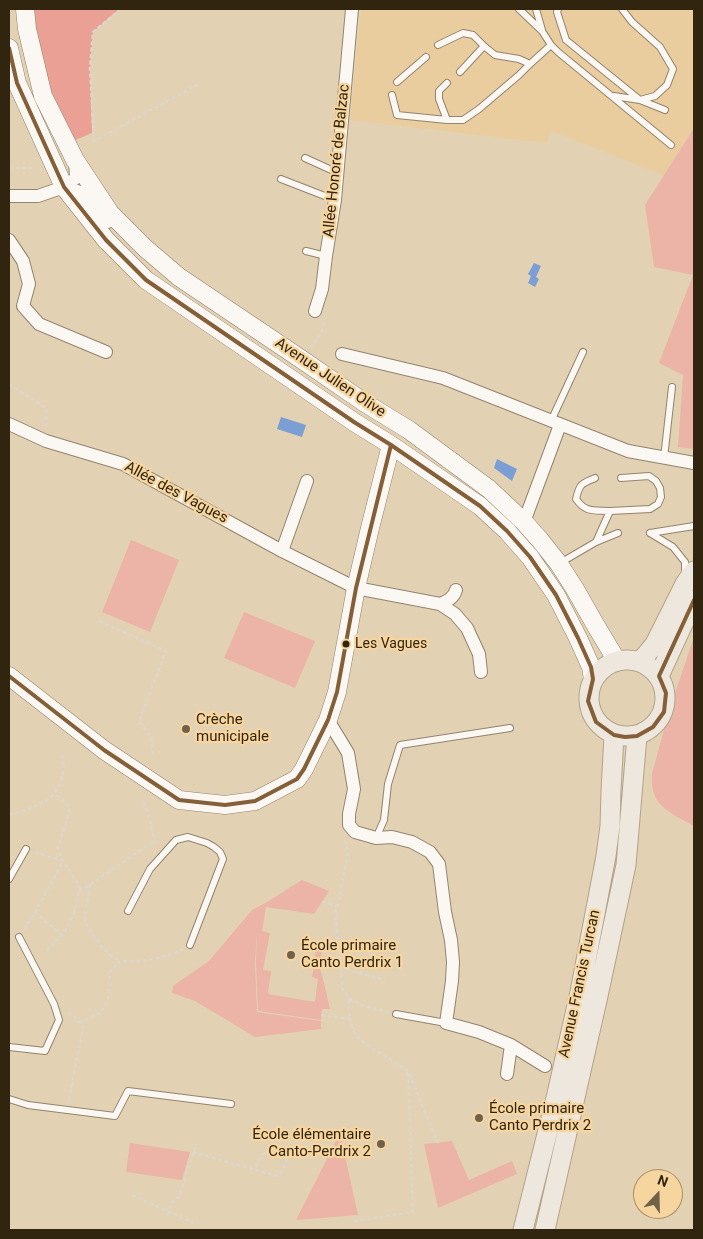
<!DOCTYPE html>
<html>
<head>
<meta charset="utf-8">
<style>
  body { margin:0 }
  #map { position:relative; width:703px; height:1239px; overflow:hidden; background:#e3d1b3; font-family:Roboto,sans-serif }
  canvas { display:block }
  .frame { position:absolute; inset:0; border:10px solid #322510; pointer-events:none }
  .north { position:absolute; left:633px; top:1169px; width:50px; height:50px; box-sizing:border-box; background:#f7d59f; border:1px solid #a88f66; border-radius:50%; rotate:21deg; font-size:14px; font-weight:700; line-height:20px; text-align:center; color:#322510 }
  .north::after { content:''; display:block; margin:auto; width:18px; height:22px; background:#706149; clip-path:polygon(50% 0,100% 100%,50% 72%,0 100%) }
</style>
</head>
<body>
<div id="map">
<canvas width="703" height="1239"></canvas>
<div class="frame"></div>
<div class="north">N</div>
</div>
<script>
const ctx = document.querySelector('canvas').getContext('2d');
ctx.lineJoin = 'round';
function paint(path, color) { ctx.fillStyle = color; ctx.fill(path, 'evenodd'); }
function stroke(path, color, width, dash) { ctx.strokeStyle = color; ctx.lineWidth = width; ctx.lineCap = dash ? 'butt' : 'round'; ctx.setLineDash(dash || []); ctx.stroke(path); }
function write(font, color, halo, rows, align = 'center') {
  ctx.font = font + ' Roboto,sans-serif'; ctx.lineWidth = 4.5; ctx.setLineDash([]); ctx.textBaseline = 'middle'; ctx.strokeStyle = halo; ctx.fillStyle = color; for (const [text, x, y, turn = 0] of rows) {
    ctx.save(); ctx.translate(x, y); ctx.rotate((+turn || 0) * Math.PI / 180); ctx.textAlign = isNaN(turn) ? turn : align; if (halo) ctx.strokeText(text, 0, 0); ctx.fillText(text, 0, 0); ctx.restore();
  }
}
paint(new Path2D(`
  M361,9H493L498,11L502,9H694V130L665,176L552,131L546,143L350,120Z`), '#eacd9e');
paint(new Path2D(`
  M694,128V449L678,447L683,375L659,363L693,275L654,267L645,205Z
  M131,540L179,560L150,632L102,612Z
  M244,612L315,641L295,688L224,658Z
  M694,637V826C681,819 663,811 656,798C652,791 652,782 652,774L669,711Z
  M302,880L329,891L314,914L266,907L262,931L270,933L263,970L271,971L268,994L315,1002L318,979L312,977L317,944L323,945L319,966L323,979L330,1009H322L321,1020L258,1011L256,963L257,929L255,963L257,1012L321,1021V1029L255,1037L195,1001L172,993L173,986L209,961L252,910L267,902Z
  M340,1133L358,1215L296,1220Z
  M452,1141L469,1180L512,1161L517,1174L438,1208L424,1144Z
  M130,1143L190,1152L182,1180L126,1172Z`), '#ebb4a7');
paint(new Path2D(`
  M30,9H119L93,32L90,68L92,133L73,141L48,95Z`), '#eba095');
paint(new Path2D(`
  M534,263L541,266L536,277L539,279L535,287L528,283L531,276L528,274Z
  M281,417L306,425L302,437L277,429Z
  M497,459L517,469L512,481L494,468Z`), '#7b9fd5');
const lane = new Path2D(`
  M519,9L542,31L551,45L558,52L671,145
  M536,9L542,30
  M558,9L557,12L566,40L640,100L655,96L667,85L673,69L660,47L632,22L622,9
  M438,45L463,33L473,35L484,46
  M460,72L484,46L495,55L519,59L530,64
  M397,82L426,57
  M447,83L439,91V99L447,120H463L479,109L519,75L530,64L551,45
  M392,95L397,115L447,120
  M614,96L640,100L665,110
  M305,158L338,173
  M281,179L335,200
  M306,251L326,256
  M551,421L583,352
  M664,458L672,387
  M595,478C581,484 580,483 576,499C586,513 593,510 610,511
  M650,533L673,547L685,562V575
  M650,533L694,526
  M596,542L610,511L650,509L658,504L661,497L660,488L656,481L649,476L621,478
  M560,563L596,542L618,533
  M376,838L384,820L388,784L400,745L510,728
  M9,879L26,849
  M128,911L150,869L176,840L188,837L207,843L214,847L220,852L223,859L190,945
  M396,1014L446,1023
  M9,1047L45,1051L59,1020L54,1004L19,937
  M9,1099L28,1105L115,1116L128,1091L231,1104`);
const street = new Path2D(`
  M65,187L83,193L108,222
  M9,196H38L64,187L76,178L75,160
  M9,240L23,261L29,284L23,306L39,324L106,352
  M315,311L322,289L326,256L335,200L352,9
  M342,354L443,378L628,451L694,463
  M9,424L46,441L123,464L282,551L356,588L440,604L455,614L467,628L479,654L481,672
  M524,522L560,425
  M282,551L307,481
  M440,604C447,601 454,598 456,590
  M328,720L348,753L354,789L349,814V825L355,832L376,838L392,837L412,842L430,852L439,864L445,912L451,940L453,962L452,981L446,1023L479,1032L511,1045L545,1066
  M507,1074L511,1045`);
const secondary = new Path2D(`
  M25,9L27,29L43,96L75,160L110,213L145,248L179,277L301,359L365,403L409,430L489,489L524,522L540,540L559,564L575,589L596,626L617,661
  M9,48L17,83L64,187L106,240L146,280L354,422L391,445L480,506L507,531L530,557L556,595L578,638L591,667L593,679
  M9,676L104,750L179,800L225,805L255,801L297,779L304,769L328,720L337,692L356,588L370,528L391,445`);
const primary = new Path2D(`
  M589 698a38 38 0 1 1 76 0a38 38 0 1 1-76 0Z
  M640,662L655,644L685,584L694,571
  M659,676L694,600
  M523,1230L556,1098L580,992L606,856L610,826L611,791L614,735
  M545,1230L598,996L626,865L637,736`);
stroke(lane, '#92846d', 8);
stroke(street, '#92846d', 14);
stroke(secondary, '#92846d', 19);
stroke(primary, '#b2a389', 21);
stroke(new Path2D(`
  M121,9L93,32L90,68L94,141L201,83
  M9,168H33
  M310,348L322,332L324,320
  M9,384L46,408V427
  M99,621L166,651L139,721L152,739L153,757
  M62,755L63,767
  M143,802L148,812L155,844
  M9,815C39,806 60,802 64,766
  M345,840L348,852L339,900L335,914L343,991C354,1006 370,1007 388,1012
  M90,885L89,894L84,915L86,924L101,946L110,955L120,961
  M79,891L87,887L151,843L155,844
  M322,902L337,906
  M35,912L62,935
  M24,929L32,918L63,861L34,852
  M47,951L64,933L75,911L80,887L63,861L58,848L70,808L62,798L55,795
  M340,967L385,980
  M349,999L350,1019L354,1033L363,1042L408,1071L438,1143
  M68,1012L75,1017L83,1028L69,1098L70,1102
  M321,1015L350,1019
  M79,1023L99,1013L105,1007L109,995L110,972L120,961C141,962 164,959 183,949
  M584,1124L591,1129
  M193,1152L277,1176C283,1172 290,1160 284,1153C284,1152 278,1148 277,1147C264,1149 259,1159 255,1170
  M132,1195L194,1223
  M167,1215L174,1199L179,1197L196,1144
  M354,1221L413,1212L408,1071`), '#dcd6cc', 2.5, [4, 2.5]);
stroke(lane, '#fbf8f4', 6);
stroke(street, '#fbf8f4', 12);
stroke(secondary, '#fbf8f4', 18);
stroke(primary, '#eee7dd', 19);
stroke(new Path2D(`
  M9,48L17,83L64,187L106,240L146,280L354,422L391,445L480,506L507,531L530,557L556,595L578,638L591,667L593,679L588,701L596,722L614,735L625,737L637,736L653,727L664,712L666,693L659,676L694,600
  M9,676L104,750L179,800L225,805L255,801L297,779L304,769L328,720L337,692L356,588L391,445`), '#845f38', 4);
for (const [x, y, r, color] of [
  [346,644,4.5,"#322510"],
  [186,729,5,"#706149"],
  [291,955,5,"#706149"],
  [479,1118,5,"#706149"],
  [381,1144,5,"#706149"]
]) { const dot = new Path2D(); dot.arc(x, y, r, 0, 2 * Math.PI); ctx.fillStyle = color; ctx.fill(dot); stroke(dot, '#f7d59f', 2); }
write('14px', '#322510', '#f7d59f', [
  ["Les Vagues",355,644]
], 'left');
write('15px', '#322510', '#f7d59f', [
  ["Allée Honoré de Balzac",337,161,-84],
  ["Avenue Julien Olive",330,378,34],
  ["Allée des Vagues",176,493,28],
  ["Avenue Francis Turcan",580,984,-78]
]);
write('15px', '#322510', '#f7d59f', [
  ["Crèche",196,720],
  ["municipale",196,737],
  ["École primaire",301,946],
  ["Canto Perdrix 1",301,963],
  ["École primaire",489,1109],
  ["Canto Perdrix 2",489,1126],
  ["École élémentaire",371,1135,"right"],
  ["Canto-Perdrix 2",371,1152,"right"]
], 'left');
</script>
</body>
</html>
